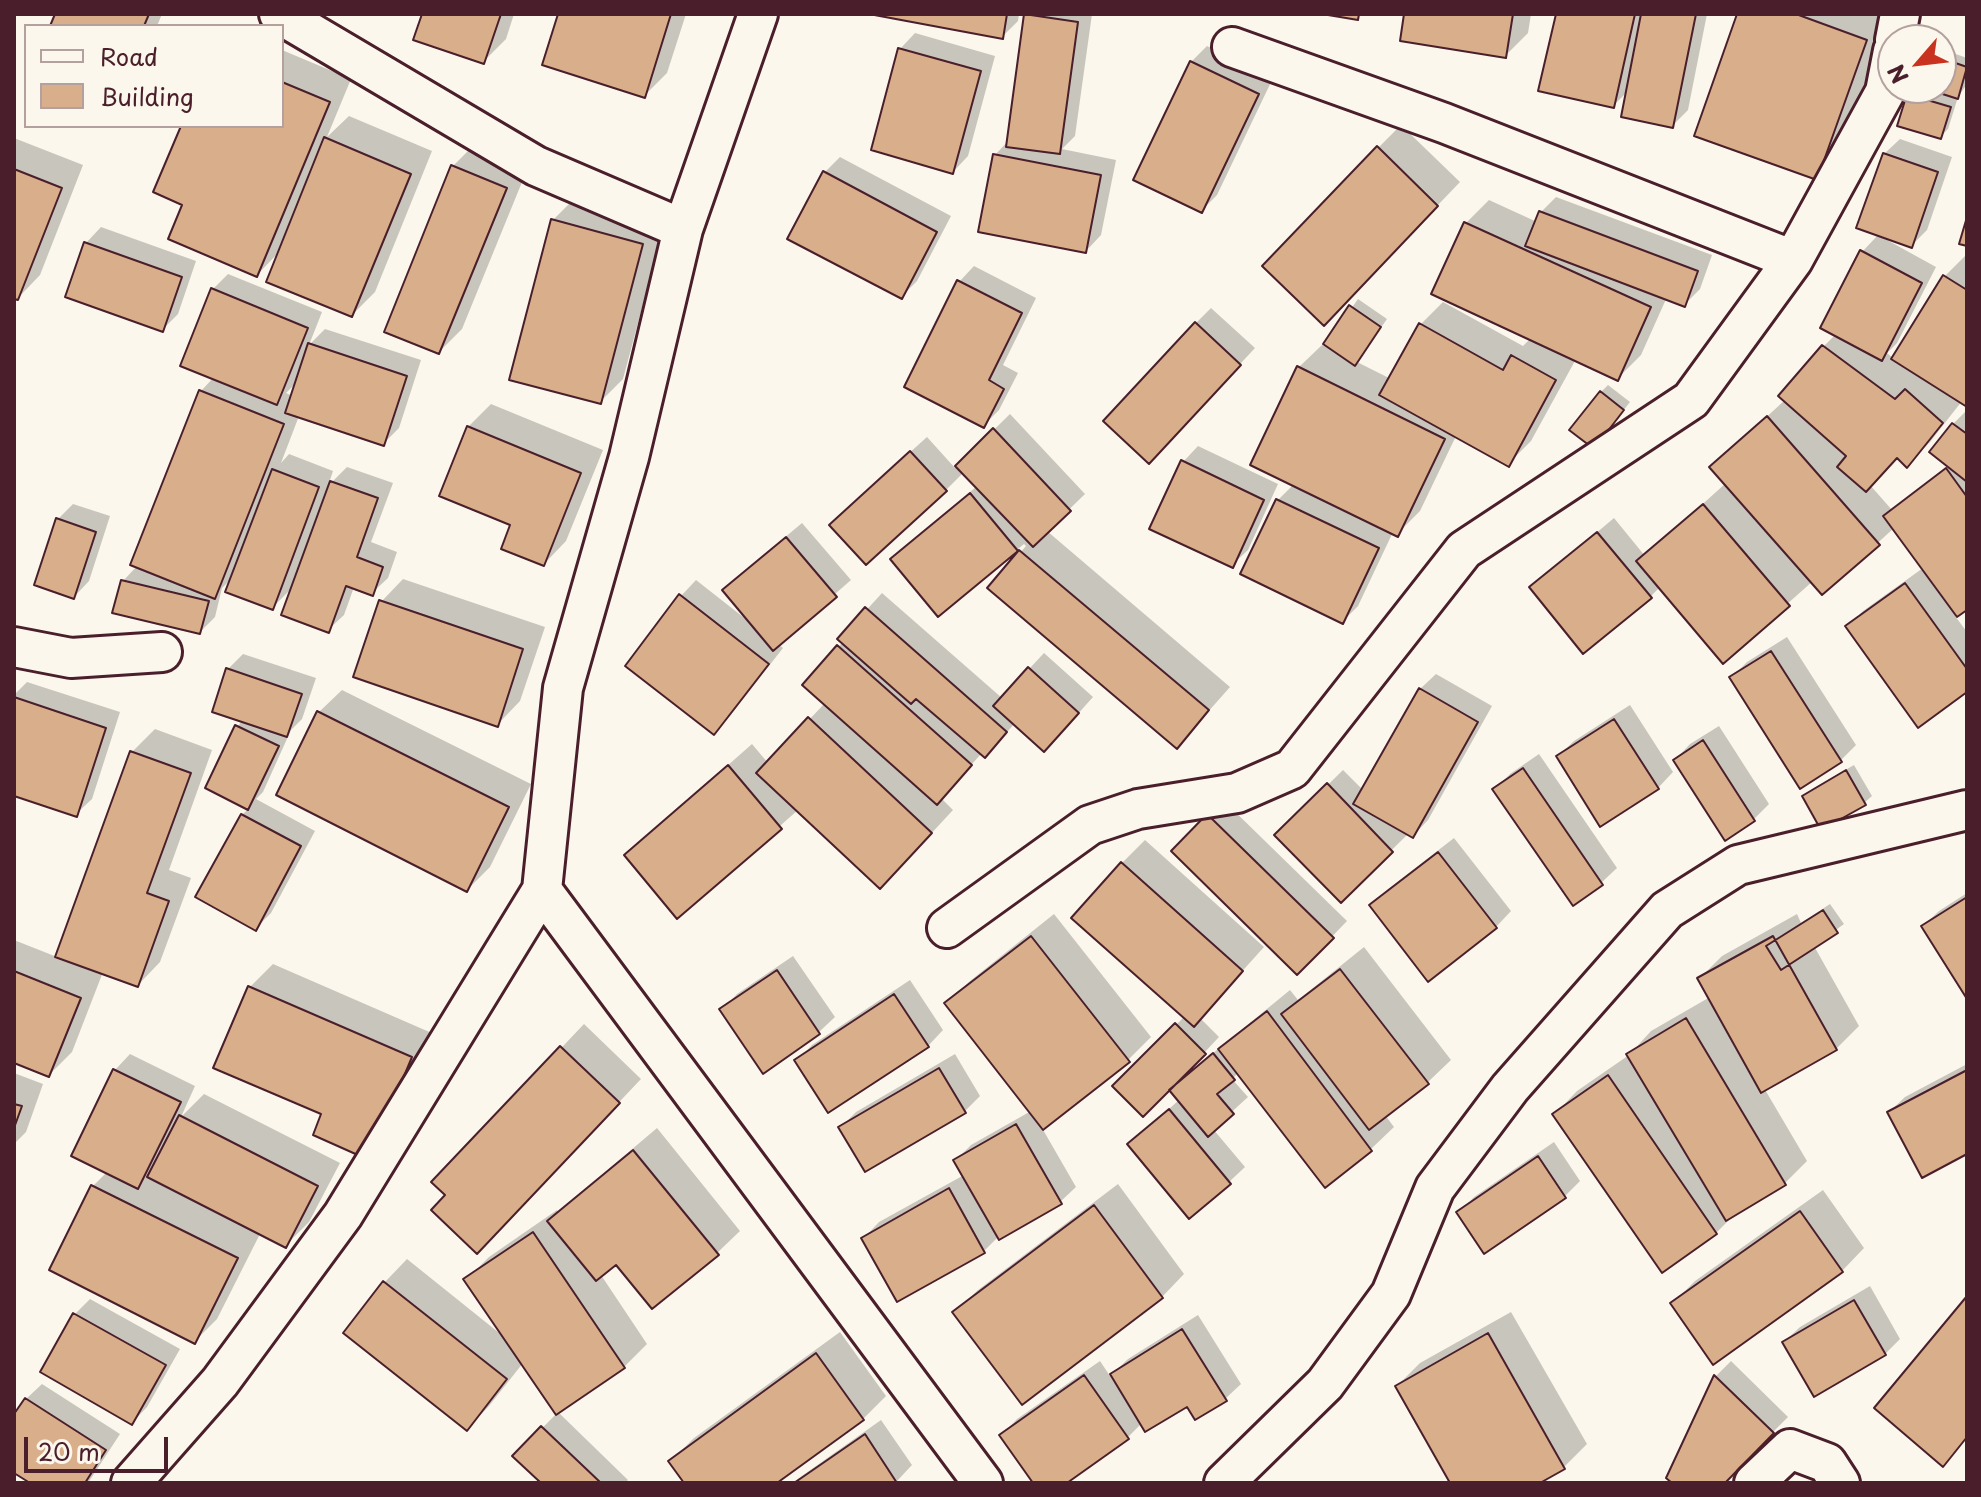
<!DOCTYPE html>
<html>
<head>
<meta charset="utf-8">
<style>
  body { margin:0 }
  #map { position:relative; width:1981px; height:1497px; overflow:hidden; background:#fbf7ec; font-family:"Playpen Sans",sans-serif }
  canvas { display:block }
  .frame { position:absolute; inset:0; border:16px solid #4a1f2b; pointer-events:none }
  .legend { position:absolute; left:24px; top:24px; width:260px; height:104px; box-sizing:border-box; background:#fbf7ec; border:2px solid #b4a19f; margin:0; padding:10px 14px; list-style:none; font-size:24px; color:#4a1f2b }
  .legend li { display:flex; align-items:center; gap:16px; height:40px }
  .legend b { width:40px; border:2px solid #b4a19f }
  .north { position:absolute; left:1877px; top:24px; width:80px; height:80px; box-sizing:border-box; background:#fbf7ec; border:2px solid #b4a19f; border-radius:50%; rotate:242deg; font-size:22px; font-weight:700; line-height:32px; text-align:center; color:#4a1f2b }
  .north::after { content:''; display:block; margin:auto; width:28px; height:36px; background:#c8321e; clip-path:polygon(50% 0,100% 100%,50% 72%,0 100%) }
  .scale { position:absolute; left:24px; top:1437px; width:144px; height:36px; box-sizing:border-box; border:4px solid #4a1f2b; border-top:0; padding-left:10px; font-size:24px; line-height:28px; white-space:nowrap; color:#4a1f2b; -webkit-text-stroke:6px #fbf7ec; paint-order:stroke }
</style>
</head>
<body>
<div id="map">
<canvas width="1981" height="1497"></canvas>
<div class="frame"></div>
<ul class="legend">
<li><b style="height:10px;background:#fbf7ec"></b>Road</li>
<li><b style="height:22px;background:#d9ae8a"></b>Building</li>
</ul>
<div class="north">N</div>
<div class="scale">20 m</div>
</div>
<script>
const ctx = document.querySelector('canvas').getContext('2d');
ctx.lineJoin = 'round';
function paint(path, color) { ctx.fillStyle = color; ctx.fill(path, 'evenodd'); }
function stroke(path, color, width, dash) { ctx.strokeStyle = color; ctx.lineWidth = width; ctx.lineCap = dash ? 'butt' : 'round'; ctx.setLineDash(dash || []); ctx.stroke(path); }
paint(new Path2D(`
  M57,14H162L157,26H53Z
  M424,14H514L506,39L483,62Z
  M560,14H686L667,73L644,96Z
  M880,14H1019L1018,21L1002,37Z
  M1027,14H1092L1075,136L1062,149L1116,160L1101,235L1086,251L995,155L1009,140Z
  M1406,14H1531L1528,33L1505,56Z
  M1558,14H1707L1688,110L1673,125L1628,91L1613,106Z
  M1739,14H1881L1889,17L1840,155L1817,178Z
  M915,33L995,56L968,156L953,172L900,49Z
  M1207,46L1273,78L1217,195L1202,210L1191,62Z
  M282,50L351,79L327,137L349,116L432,151L375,292L352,315L280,251L257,275L185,204L183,126H282Z
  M1950,52L1967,58V84L1958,97L1948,129L1940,137L1909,95L1916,88L1931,92L1933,88H1941V64Z
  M1401,125L1460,182L1346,301L1378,148Z
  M14,138L83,165L40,275L18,298L14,296Z
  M1900,139L1952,157L1927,230L1911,246L1884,154Z
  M476,143L529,165L462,329L439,352L453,166Z
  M840,157L951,216L917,281L902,296L825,172Z
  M576,197L665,222L623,379L600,402L553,220Z
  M1556,197L1712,255L1700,289L1685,304L1667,297L1641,355L1618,378L1576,359L1531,441L1508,464L1456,436L1420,511L1397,534L1393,532L1358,606L1343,621L1278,500L1294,484L1299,367L1322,345L1325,346L1358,299L1387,319L1357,362L1391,379L1421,324L1443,302L1523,346L1531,338L1466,223L1489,200L1537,222L1541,212Z
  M101,227L196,261L178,314L163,329L86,243Z
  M1878,235L1936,267L1897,343L1887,353L1893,358L1945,276L1967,254V405L1962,401L1930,442L1907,465L1898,456L1870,485L1892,510L1949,465L1953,424L1967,410V608L1955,616L1967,632V690L1848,627L1863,611L1923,568L1894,528L1823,593L1813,581L1723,661L1660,587L1650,597L1532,587L1614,518L1645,556L1726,483L1712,467L1785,400L1824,346L1836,334L1862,252Z
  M974,266L1036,298L1003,365L1018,373L999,410L984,425L959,282Z
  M228,274L322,312L309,345L325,329L421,360L399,428L383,444L299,416L281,463L289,454L333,471L328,486L347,467L393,483L371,542L397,552L388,578L372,593L354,587L344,615L328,630L293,587L272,608L232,578L222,588L215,617L200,632L123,581L137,566L133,564L201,391L214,377L213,289ZM297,382L293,396L286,393Z
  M1211,308L1255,348L1164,446L1196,323Z
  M1608,385L1630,402L1601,439V392Z
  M491,404L603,450L566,541L544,564L468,427Z
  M1010,414L1085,494L1047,531L1230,687L1177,747L990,587L1026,546L1024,544L939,614L893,559L977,486L964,472L946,490L847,509L927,437L955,468Z
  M1198,446L1278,484L1248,550L1232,565L1183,462Z
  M73,504L110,516L89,581L74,597L58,519Z
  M802,523L851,580L778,644L783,648L729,717L714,732L681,596L696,580L747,620L740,575Z
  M403,579L545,627L520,701L498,724L381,602Z
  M882,593L1002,698L1044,653L1093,697L1060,734L1015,723L1000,740L982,753L941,798L953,810L903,864L798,810L678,916L626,855L752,744L768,763L825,703L805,684L843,642L840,639Z
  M1787,637L1856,745L1841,760L1732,677L1747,662Z
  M243,654L316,678L302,719L291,730L263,792L256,799L315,831L271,913L256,928L242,815L249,808L207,787L237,727L243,720L228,669Z
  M1436,674L1492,706L1428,820L1413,836L1409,833L1341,900L1277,835L1343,770L1363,790L1420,689Z
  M27,682L120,712L92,799L76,814L14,794V695Z
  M342,690L531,784L490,867L467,890L319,712Z
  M1630,705L1673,772L1658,788L1558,756L1574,741Z
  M1719,726L1769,804L1754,819L1725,838L1675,760L1690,744Z
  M155,729L212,750L169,870L191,878L160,962L138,985L103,972L72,1052L49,1075L14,1061V940L57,957L132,752Z
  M1539,754L1617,868L1601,883L1495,789L1510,774Z
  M1854,765L1872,796L1864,803L1805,796L1812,789Z
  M1223,800L1347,921L1297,973L1174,851Z
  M1454,838L1511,911L1496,927L1372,906L1387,890Z
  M1145,840L1264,947L1200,1018L1219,1037L1188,1070L1190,1072L1290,990L1298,1000L1364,947L1451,1060L1428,1082L1385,1115L1394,1127L1371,1149L1325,1185L1239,1072L1232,1079L1248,1097L1213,1129L1245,1167L1229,1182L1130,1144L1179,1100L1169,1088L1115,1086L1185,1016L1122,863Z
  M1967,893V995L1923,926L1939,911Z
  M1830,904L1844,924L1814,946L1859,1026L1836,1049L1764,1088L1807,1161L1784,1184L1737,1212L1716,1233L1662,1270L1555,1114L1577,1091L1629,1055L1651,1031L1710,997L1700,978L1722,956L1797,914L1801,923Z
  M1054,914L1151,1037L1128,1060L1042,1128L1076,1187L1060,1202L999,1236L984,1251L898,1299L864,1238L879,1222L964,1175L956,1160L971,1145L1031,1111L947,1003L970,981Z
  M793,956L835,1017L819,1032L763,1071L722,1010L737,994Z
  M273,964L434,1034L391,1135L324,1113L250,987Z
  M910,980L943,1030L928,1046L797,1061L812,1045Z
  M584,1024L641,1079L499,1229L434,1182Z
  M130,1054L195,1086L181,1117L204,1094L340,1163L309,1222L286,1245L261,1232L217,1319L194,1342L51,1269L93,1186L107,1172L73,1155L115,1070Z
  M955,1054L980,1096L965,1111L841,1127L856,1112Z
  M1967,1064V1152L1889,1112L1905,1097Z
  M14,1073L43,1084L26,1132L14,1144Z
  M657,1128L740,1231L717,1253L616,1262L601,1275L647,1344L624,1367L558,1412L628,1480L625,1483H543L515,1456L557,1413L523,1363L489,1406L467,1429L345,1333L385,1282L407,1259L503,1336L466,1280L489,1257L557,1210L558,1212Z
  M1554,1142L1580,1181L1565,1196L1459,1213L1474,1197Z
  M1118,1184L1184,1274L1162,1297L955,1312L978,1290Z
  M1823,1190L1864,1248L1842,1271L1672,1304L1695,1281Z
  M1870,1286L1900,1339L1885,1354L1784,1342L1800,1327Z
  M90,1299L180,1349L147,1407L132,1423L43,1372L75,1314Z
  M1511,1312L1587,1444L1564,1467L1536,1483H1453L1397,1386L1420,1363Z
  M1198,1315L1241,1384L1225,1399L1187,1404L1142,1423L1127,1438L1063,1483H1036L1002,1435L1017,1419L1100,1361L1110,1376L1128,1359Z
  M840,1332L886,1396L863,1419L773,1483H687L671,1461L694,1438Z
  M1731,1361L1788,1417L1722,1483H1674L1669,1477L1716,1376Z
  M42,1384L120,1434L88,1483H33L14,1470V1418L26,1399Z
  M881,1420L912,1465L897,1481L893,1483H792Z`), '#0003');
const building = new Path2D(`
  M55,14H149L144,26H50Z
  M422,14H501L484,64L413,40Z
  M558,14H671L645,98L542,65Z
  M869,14H1007L1003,39Z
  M1024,14L1078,22L1060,154L1006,147Z
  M1322,14H1359L1358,20Z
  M1404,14H1513L1506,58L1400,41Z
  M1556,14H1635L1614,108L1538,91Z
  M1641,14H1696L1673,128L1621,117Z
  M1737,14H1796L1867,40L1817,180L1694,136Z
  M898,48L981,71L953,174L871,150Z
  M1941,58L1967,67L1958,99L1930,90L1941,88Z
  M1190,61L1259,94L1202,213L1133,180Z
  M282,82L330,102L257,277L168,239L182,205L153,192L181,126H282Z
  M1907,94L1951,107L1941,139L1897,126Z
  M324,137L411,174L352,317L266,282Z
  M1377,146L1438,206L1324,326L1262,266Z
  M1883,153L1938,172L1912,248L1856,228Z
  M993,154L1101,175L1086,253L978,232Z
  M451,165L507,188L439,354L384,332Z
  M14,169L62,188L18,300L14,299Z
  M823,171L937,232L902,299L787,239Z
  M1539,211L1698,271L1685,307L1525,246Z
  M1967,217V246L1959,244Z
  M551,219L643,244L601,404L509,380Z
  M1464,222L1651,307L1618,381L1431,294Z
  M84,242L182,277L163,332L65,297Z
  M1860,250L1922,283L1882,361L1820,328Z
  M1943,275L1967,290V407L1891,359Z
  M957,280L1022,313L989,380L1004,389L984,428L904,387Z
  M211,288L308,328L277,405L180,366Z
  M1349,305L1381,327L1355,366L1323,344Z
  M1195,322L1241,365L1149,464L1103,421Z
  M1419,323L1503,370L1511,355L1556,380L1509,467L1379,395Z
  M308,343L407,376L384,446L285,413Z
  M1822,345L1895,399L1905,389L1943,423L1907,468L1897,458L1866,492L1837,467L1846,456L1778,396Z
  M1297,366L1445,439L1398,537L1250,465Z
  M199,390L284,424L215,599L130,565Z
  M1600,391L1624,410L1594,449L1569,430Z
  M1767,416L1880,545L1822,595L1709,467Z
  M1952,423L1967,434V482L1929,452Z
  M467,426L581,473L544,566L501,549L510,525L439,496Z
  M993,428L1071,511L1033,547L955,466Z
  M910,451L947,491L866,565L829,525Z
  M1181,460L1264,500L1233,568L1149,529Z
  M1946,468L1967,497V610L1957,617L1883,516Z
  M272,469L319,487L273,610L225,592Z
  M330,481L378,498L357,557L383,567L373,596L346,586L329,633L281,615Z
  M970,493L1018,551L938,617L890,559Z
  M1276,499L1379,548L1343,624L1240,574Z
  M1703,504L1790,606L1723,664L1636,561Z
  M56,518L96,532L74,599L34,585Z
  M1597,532L1652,598L1583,654L1529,587Z
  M786,537L837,597L773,651L722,590Z
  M1019,550L1209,710L1177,749L987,588Z
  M121,580L209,601L200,634L112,613Z
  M1905,583L1967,669V692L1918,728L1845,626Z
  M679,594L769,664L714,735L625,666Z
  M379,600L523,649L498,727L353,677Z
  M865,607L1007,732L985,758L916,699L911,704L837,639Z
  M837,645L972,765L937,805L802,685Z
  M1771,651L1842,762L1800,789L1729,677Z
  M1028,667L1079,713L1044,752L993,706Z
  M226,668L302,694L287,737L212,712Z
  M1419,688L1478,722L1413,838L1353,804Z
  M14,697L106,728L77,817L14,796Z
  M317,711L509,807L467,892L276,795Z
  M808,717L932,833L880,889L756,773Z
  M1614,719L1659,789L1600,827L1556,756Z
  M235,725L279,746L248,810L205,788Z
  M1703,740L1755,821L1725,841L1673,760Z
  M130,751L191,773L147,893L169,901L138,987L55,957Z
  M728,765L782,829L677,919L624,855Z
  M1523,768L1603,885L1573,906L1492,789Z
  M1846,770L1866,805L1821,830L1802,796Z
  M1327,783L1393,852L1341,903L1274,835Z
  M241,814L301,846L256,931L195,897Z
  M1207,814L1334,938L1297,975L1171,851Z
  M1438,852L1497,928L1428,982L1369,905Z
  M1121,862L1243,971L1194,1027L1071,918Z
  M1967,897V999L1921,926Z
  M1823,910L1838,933L1781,970L1766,946Z
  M1031,936L1130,1062L1043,1130L944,1003Z
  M1773,936L1837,1050L1761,1093L1697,978Z
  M1340,969L1429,1084L1369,1130L1281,1014Z
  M777,970L820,1034L763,1074L719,1009Z
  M14,971L81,998L49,1077L14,1063Z
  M248,986L412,1057L369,1160L313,1135L321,1114L213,1068Z
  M894,994L929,1047L828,1113L794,1060Z
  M1267,1011L1372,1151L1325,1188L1218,1049Z
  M1686,1018L1786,1185L1726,1221L1626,1054Z
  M1175,1023L1206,1054L1143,1117L1112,1086Z
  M560,1046L620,1103L477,1254L431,1210L445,1195L431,1182Z
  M1213,1053L1235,1080L1217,1094L1234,1114L1208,1137L1169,1090Z
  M939,1068L966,1113L865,1172L838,1127Z
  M113,1069L181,1102L138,1189L71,1156Z
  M1967,1070V1154L1922,1178L1887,1112Z
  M1608,1075L1717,1234L1662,1273L1552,1114Z
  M14,1104L22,1106L14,1128Z
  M1169,1109L1231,1184L1189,1219L1127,1144Z
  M179,1115L318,1186L286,1248L147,1177Z
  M1016,1124L1062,1204L999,1240L953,1160Z
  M633,1150L719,1255L652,1309L616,1265L596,1281L547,1221Z
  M1538,1156L1566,1198L1484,1254L1456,1212Z
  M91,1185L238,1258L195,1344L49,1270Z
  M949,1188L985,1253L897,1302L861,1238Z
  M1094,1205L1163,1298L1022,1405L952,1312Z
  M1800,1211L1843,1272L1713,1365L1670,1303Z
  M533,1232L625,1368L556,1415L463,1279Z
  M383,1281L507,1379L467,1431L343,1333Z
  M1967,1296V1437L1943,1467L1874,1408Z
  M1854,1300L1886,1355L1814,1397L1782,1342Z
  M73,1313L166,1365L132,1425L40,1372Z
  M1182,1329L1227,1401L1195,1420L1187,1407L1145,1432L1110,1374Z
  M1488,1333L1565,1469L1540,1483H1450L1395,1386Z
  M816,1353L864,1420L777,1483H684L668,1461Z
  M1084,1375L1129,1439L1067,1483H1033L999,1435Z
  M1714,1375L1774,1433L1725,1483H1672L1666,1478Z
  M25,1398L106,1450L85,1483H30L14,1473V1414Z
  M541,1426L601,1483H541L512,1456Z
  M865,1434L897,1483H794Z`);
paint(building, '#d9ae8a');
stroke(building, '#4a1f2b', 2);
const street = new Path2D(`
  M279,14L536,166L683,229
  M1895,40L1900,14
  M1232,47L1444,123L1793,260
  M14,647L71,658L162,652
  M542,890L983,1483
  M947,928L1090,825L1138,809L1237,793L1292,769L1464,550L1691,400L1793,260L1885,92L1893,51
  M131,1483L220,1382L343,1215L542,890L563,688L629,457L683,229L758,14
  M1224,1483L1325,1384L1391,1294L1435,1188L1510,1088L1667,910L1738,865L1967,810
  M1754,1483L1790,1449L1827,1463L1840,1483`);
stroke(street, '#4a1f2b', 44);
stroke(street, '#fbf7ec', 38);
</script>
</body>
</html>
